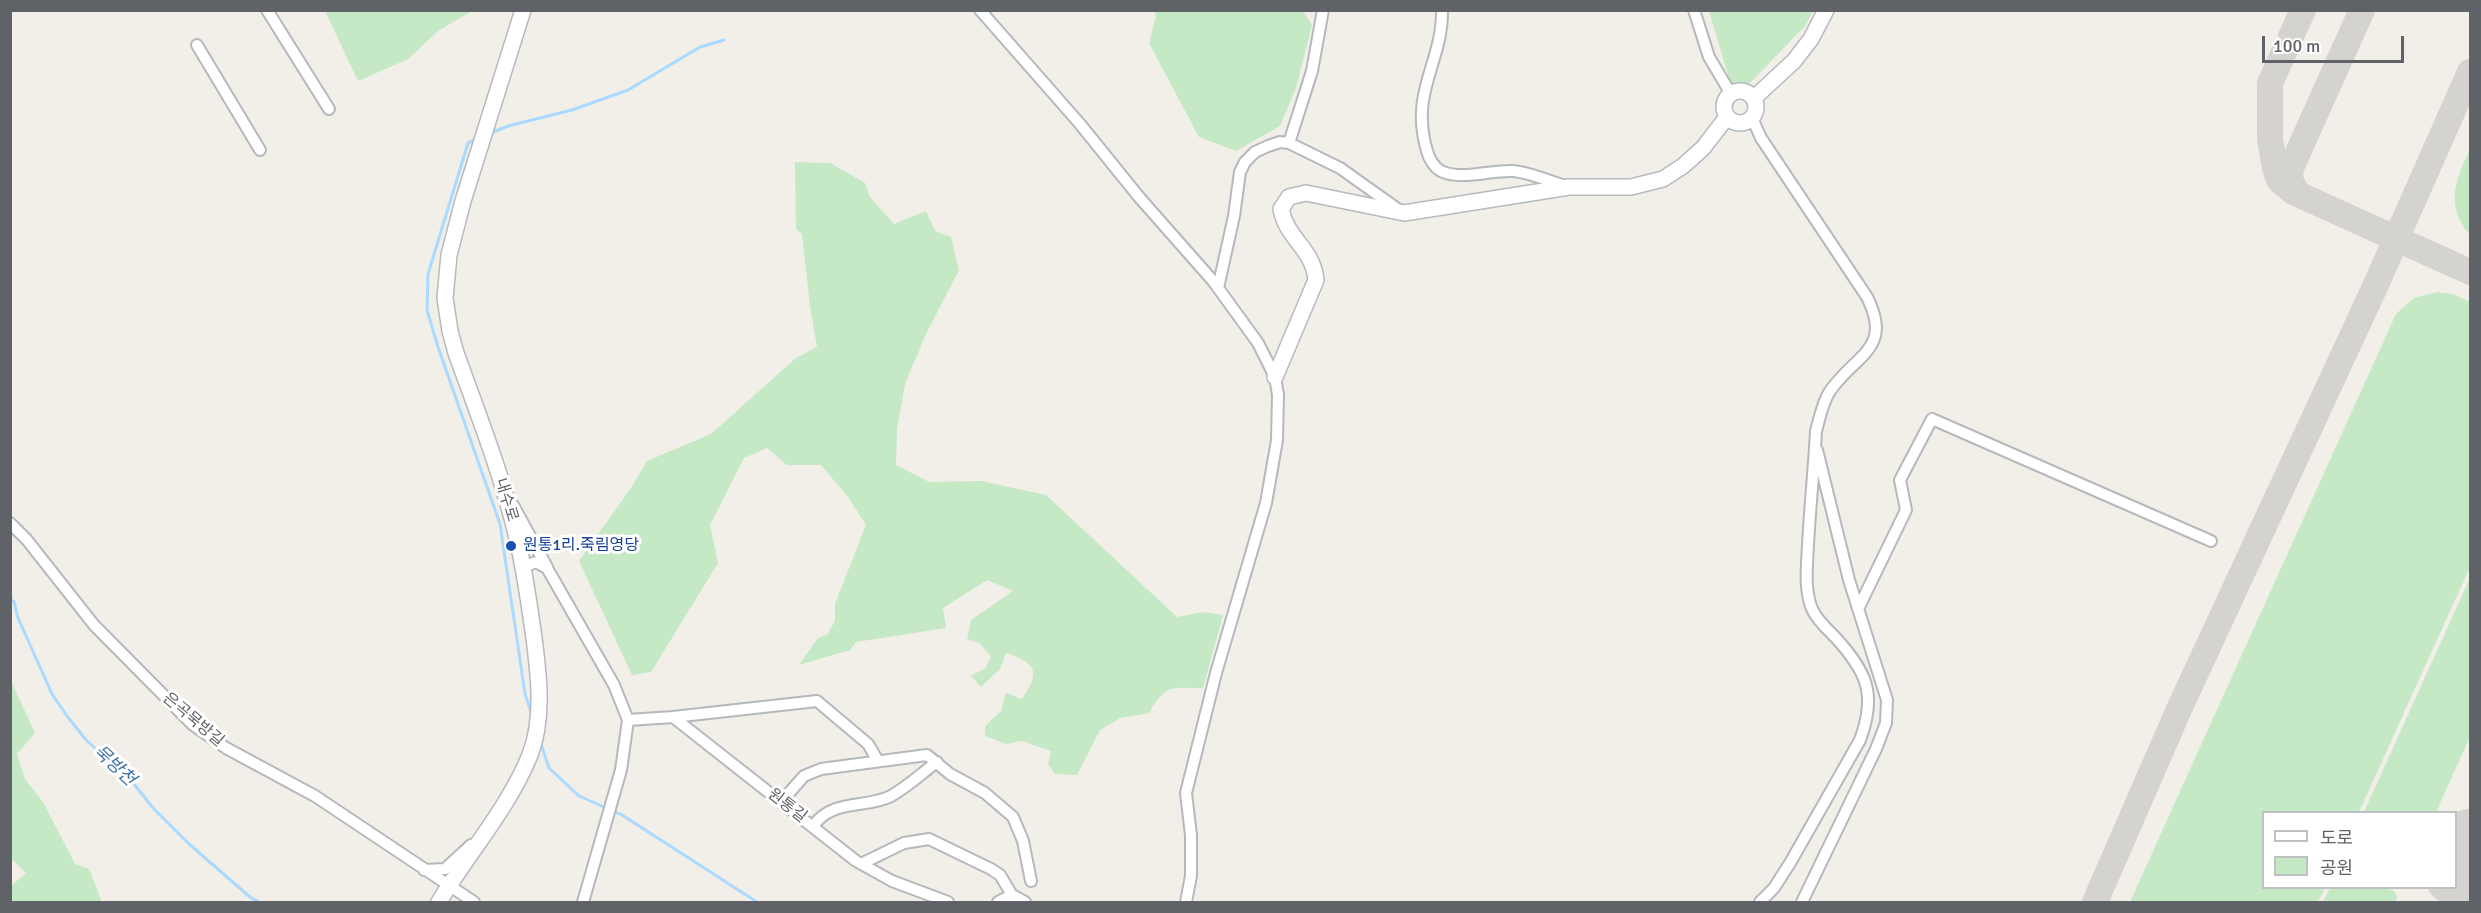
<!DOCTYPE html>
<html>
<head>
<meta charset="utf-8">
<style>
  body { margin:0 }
  #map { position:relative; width:2481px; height:913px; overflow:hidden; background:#f1efe8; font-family:Signika,"Noto Sans KR",sans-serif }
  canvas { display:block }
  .frame { position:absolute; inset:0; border:12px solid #5f6368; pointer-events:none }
  .legend { position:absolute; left:2262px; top:811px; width:195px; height:78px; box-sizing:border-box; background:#fff; border:2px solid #bfc1c3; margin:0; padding:8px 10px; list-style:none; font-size:18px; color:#5f6368 }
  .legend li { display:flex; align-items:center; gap:12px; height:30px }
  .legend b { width:30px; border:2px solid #bfc1c3 }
  .scale { position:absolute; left:2262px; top:36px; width:142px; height:27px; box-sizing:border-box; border:3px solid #5f6368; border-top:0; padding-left:8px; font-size:18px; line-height:21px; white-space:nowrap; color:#5f6368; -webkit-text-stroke:4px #fff; paint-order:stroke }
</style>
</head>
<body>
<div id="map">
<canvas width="2481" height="913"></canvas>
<div class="frame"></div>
<ul class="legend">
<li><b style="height:8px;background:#fff"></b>도로</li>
<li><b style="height:16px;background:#c5e8c5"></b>공원</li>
</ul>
<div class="scale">100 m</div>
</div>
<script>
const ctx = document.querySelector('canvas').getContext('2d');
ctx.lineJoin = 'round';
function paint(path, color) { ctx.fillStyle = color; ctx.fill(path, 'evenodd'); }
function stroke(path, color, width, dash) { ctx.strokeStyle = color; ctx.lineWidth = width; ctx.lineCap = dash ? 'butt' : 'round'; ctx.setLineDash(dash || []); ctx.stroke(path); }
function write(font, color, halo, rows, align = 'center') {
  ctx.font = font + ' Signika,"Noto Sans KR",sans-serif'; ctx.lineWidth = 6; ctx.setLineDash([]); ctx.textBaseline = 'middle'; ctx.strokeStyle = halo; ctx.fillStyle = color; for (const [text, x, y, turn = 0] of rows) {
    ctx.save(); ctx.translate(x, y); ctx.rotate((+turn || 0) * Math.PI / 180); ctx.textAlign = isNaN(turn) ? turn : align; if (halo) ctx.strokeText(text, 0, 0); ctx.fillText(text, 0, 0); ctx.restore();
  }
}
paint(new Path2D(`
  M325,11H472L438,31L408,59L358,81Z
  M1154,11H1303L1312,25L1296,88L1280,126L1236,151L1199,137L1149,43L1156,16Z
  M1709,11H1813L1805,26L1750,83L1731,85Z
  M2470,149V235C2444,205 2456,180 2470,149Z
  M795,162L830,163L865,183L870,197L894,224L926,211L935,231L951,237L959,270L925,336L905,384L897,429L896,465L929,482L981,481L1046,495L1177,617L1203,612L1223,615L1203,688C1171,688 1166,683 1149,713L1120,718L1100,730L1077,775L1055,774L1048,764L1051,751L1022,741L1006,744L985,736V726L1001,711L1006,693L1022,699C1041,671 1036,663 1006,653L1000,669L981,687L971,676L986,668L991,656L979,643L967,639L971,620L1013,591L987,580L943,608L946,628L856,642L850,650L799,665L818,638L827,635L835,621V604L866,525L848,497L821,465H787L767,448L744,458L710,525L718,563L651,672L632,675L579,561L633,485L647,461L711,434L796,358L817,347L810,306L802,234L796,229Z
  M2437,292L2453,294L2470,302V567L2359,812H2264V888H2325L2318,902H2130L2396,314L2414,298Z
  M2470,578V737L2436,812H2364Z
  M11,681L35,733L17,754L25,779L43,802L75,864L89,869L102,902H11V886L26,873L11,858Z
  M2330,888H2386L2395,892L2397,897L2395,902H2323Z`), '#c5e8c5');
stroke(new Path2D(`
  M491,133L508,126L572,110L628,90L700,47L724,40
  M476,139L468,143L428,274L427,310L438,347L500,524L525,694L532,715
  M10,599L14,602L18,618L52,694L67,716L86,740L129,778L154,809L189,844L250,897L259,902
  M540,741L549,768L579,796L622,815L757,902`), '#aadaff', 3);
stroke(new Path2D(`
  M2303,10L2270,83V139L2275,168L2279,180L2293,192L2470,272
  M2298,194L2290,180L2291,168L2362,10
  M2095,902L2180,707L2374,289L2470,72`), '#d4d3d0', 26);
stroke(new Path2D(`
  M2456,874L2470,841`), '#d4d3d0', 64);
const street = new Path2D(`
  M267,10L329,109
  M980,10L1080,124L1139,197L1213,281L1258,343L1275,377L1278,395L1277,440L1266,503L1216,673L1186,793L1191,835V876L1186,902
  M1442,10C1443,62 1409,92 1427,151C1429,159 1435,169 1443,172C1463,180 1491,170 1512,171C1529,172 1549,181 1565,186
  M1694,10L1709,57L1731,94
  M197,45L260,150
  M1752,118L1761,138L1867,297C1893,349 1857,353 1830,391C1822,403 1820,418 1816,431C1814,469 1810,507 1808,545C1807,566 1804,589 1812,609C1817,620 1827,629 1835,637C1867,672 1877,694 1860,740L1790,863L1774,888L1760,902
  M1289,143L1312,71L1323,10
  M1218,288L1234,216L1240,172L1245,162L1255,152L1268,146L1280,142L1289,143L1340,168L1399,210
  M513,505L547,567
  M10,523L27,540L94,625L193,725L226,748L315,796L474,902
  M523,567L536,562L547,568L614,685L628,720L621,770L583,902
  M1859,607L1906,510L1900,480L1932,419L2211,541
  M673,717L817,701L868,744L878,761
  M628,720L673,717L856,861L892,881L948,902
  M781,802L804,776L821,769L927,755L950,774L985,793L1013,817L1023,841L1031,881
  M813,826C833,798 866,809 891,796C907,787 922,773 937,762
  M861,864L904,843L929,839L991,869L1000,875L1012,895
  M424,870L445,869L471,845
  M998,902L1012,895L1025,902
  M1802,902L1876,749L1886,723L1887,700L1849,580L1817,450`);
const secondary = new Path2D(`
  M1724 107a16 16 0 1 1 32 0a16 16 0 1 1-32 0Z
  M1754,98L1794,61L1811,39L1826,10
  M1275,377L1316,280C1313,248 1287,240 1281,209L1289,197L1306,193L1404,213L1569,187H1631L1663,179L1683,166L1703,148L1727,117
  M439,902C468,853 508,809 530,755C544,718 539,677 534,638C529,602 524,565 515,530C500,470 477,411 456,353L450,331L445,298L449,255L463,201L523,10`);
stroke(street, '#b5b8bc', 14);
stroke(secondary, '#b6babf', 18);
stroke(street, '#fff', 10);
stroke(secondary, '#fff', 15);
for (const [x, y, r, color] of [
  [511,546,6,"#1a4fb4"]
]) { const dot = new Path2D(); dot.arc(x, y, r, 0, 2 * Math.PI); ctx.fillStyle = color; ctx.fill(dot); stroke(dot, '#fff', 2); }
write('16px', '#5f6368', '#fff', [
  ["내수로",506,500,73],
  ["은곡묵방길",193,720,40],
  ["원통길",787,806,38]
]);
write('16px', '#164399', '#fff', [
  ["원통1리.죽림영당",523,546]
], 'left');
write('italic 18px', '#4174aa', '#fff', [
  ["묵방천",114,766,43]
]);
</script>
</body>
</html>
